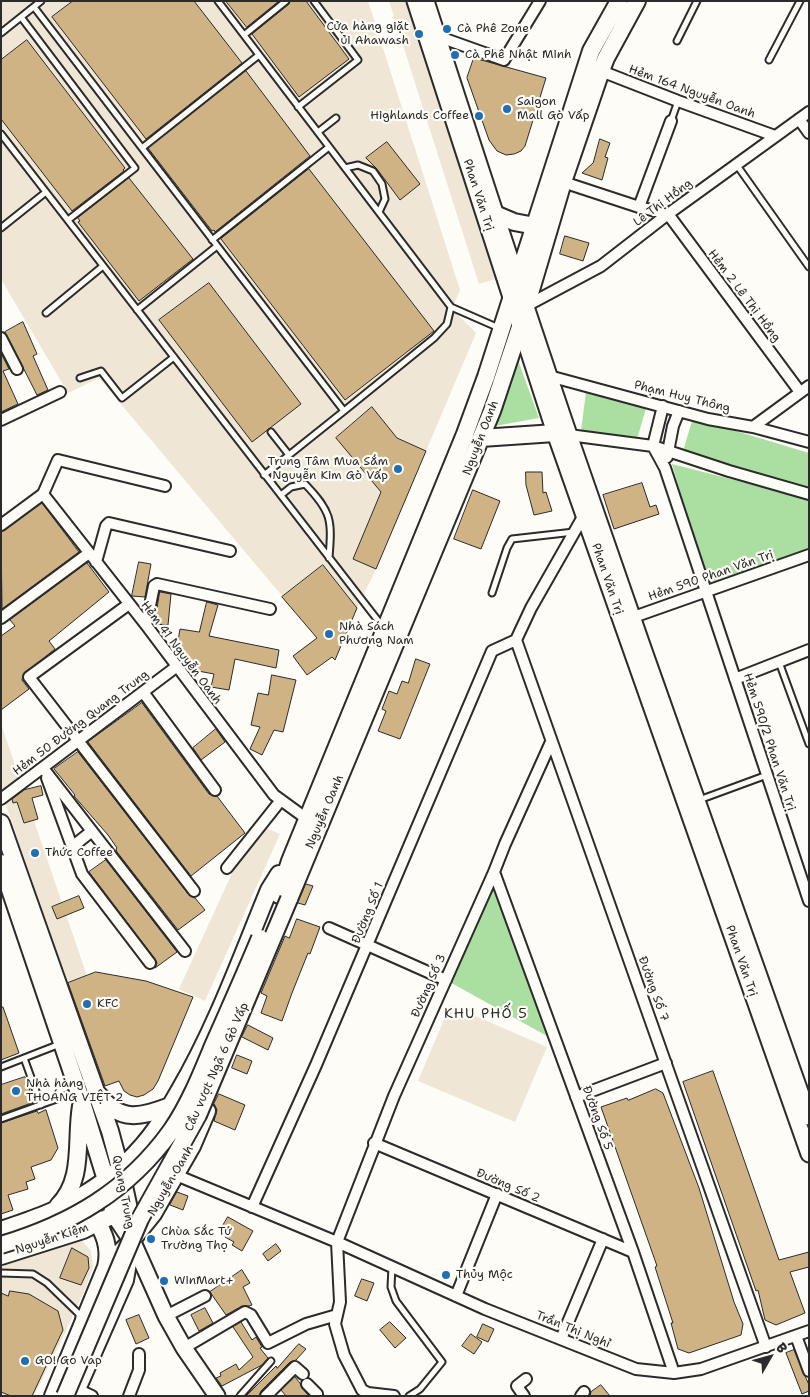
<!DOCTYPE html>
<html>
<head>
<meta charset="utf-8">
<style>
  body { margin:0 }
  #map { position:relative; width:810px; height:1397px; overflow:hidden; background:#fdfcf7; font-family:"Shantell Sans",sans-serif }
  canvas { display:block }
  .frame { position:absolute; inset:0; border:2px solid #2b2b2b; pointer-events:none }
  .north { position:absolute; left:745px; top:1332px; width:50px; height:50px; -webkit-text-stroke:4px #fdfcf7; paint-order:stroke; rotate:52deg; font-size:14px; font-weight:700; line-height:20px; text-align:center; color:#2b2b2b }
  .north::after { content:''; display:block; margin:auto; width:18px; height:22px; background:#2b2b2b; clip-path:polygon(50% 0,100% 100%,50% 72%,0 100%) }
</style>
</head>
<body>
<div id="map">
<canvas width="810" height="1397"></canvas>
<div class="frame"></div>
<div class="north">B</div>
</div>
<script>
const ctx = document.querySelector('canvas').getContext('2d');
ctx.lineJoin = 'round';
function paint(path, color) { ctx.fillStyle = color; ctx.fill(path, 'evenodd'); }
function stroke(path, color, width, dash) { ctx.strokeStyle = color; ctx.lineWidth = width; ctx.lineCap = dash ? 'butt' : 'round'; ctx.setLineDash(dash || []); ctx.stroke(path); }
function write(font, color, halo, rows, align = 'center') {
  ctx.font = font + ' "Shantell Sans",sans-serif'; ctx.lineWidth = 4.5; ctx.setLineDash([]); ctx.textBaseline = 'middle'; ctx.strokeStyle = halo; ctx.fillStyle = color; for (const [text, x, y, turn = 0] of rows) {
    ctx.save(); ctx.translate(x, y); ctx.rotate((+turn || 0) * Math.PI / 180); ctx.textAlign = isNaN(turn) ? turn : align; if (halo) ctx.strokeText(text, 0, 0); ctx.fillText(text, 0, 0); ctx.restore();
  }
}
paint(new Path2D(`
  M1,1H368L460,290L452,309L476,333L426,451L397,438L372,408L336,438L381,492L353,559L376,569L357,608L323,565L283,597L99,378L68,393L1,279Z
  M389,1H407L495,279L479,284Z
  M1,724L87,976L68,983L1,791Z
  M255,823L280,834L205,1001L179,989Z
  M450,1005L547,1047L515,1122L418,1081Z
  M75,1238L82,1241L91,1251L93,1267L86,1287L65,1333L34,1396H1V1258Z`), '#efe6d5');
paint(new Path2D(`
  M518,360L539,418L495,426Z
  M586,392L647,405L637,439L581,431Z
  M693,418L809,453V488L683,451Z
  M672,464L809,499V549L707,586Z
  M494,872L556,1041L446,980Z`), '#abdfa1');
const building = new Path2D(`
  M73,1H194L242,63L146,139L52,17Z
  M226,1H279L247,27Z
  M290,1H306L349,59L299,97L252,34L289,4Z
  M27,40L125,168L123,170L124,171L72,211L1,119V60Z
  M474,58L546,78L525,146L521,151L514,154L506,155L497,151L489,140L467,78Z
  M246,71L310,156L215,232L214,230L212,231L148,148Z
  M600,139L610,143L605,157L608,158L602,180L582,173L593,163Z
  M387,142L420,184L400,200L377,169L366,158Z
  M309,169L434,331L345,400L221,239Z
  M129,178L193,259L139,301L78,222L80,221L78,218Z
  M565,236L589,243L583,261L560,254Z
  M209,283L301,404L252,442L159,320Z
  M23,322L37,354L33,356L48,390L37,395L5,332Z
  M1,353L9,369L3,371L18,404L1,412Z
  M372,407L397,438L426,451L376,569L353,559L381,492L336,438Z
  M526,472H542L543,493L546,492L552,511L534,515L526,485Z
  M642,483L650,507L656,505L659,514L614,529L603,495Z
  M473,490L500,501L481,549L454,539Z
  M42,503L79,552L2,609L1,532Z
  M139,562L151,564L145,597L132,596Z
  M87,563L109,592L49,641L55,649L23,675L22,680L29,689L1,710V636L15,626L10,620Z
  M323,565L357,608L335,660L332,657L307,675L293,656L317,638L282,597Z
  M160,592L171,594L168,625L155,624Z
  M207,602L218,605L209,636L279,650L276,668L235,659L229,690L211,687L214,674L193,670L194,667L186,666L187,658L178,656L176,653L180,629L199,632Z
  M416,659L430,664L400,739L378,731L386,711L382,709L389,691L397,694L402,681L408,683Z
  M272,675L296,680L283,732L274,730L262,755L250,749L260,727L251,725L258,693L268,695Z
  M142,703L209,794L217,796L220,800L245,833L191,876L88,742Z
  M216,729L225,742L201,760L193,748Z
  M78,752L189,895L195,898L205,910L178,930L117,852L116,849L117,848L108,835L74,796L75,795L54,769Z
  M41,786L43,795L32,798L38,819L24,823L17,802L13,803L12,799L24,790Z
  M106,860L177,952L155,968L157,963L155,959L89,872Z
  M306,884L313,886L305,905L298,903Z
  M79,896L84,908L57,919L52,907Z
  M297,919L320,927L310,954L308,953L292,993L282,1021L261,1013L267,996L261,993L285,936L289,938Z
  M96,972L146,981L193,997L158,1081L153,1089L144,1095L137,1097L130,1095L124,1091L119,1081L105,1086L68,983Z
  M1,1007H3L19,1053L1,1060Z
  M248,1025L273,1038L268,1050L242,1037Z
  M237,1055L252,1061L247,1074L232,1068Z
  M713,1071L779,1260L809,1252V1267L790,1272L805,1313L776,1325L765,1320L758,1290L756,1291L683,1082Z
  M25,1077L34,1102L1,1114V1085Z
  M656,1089L663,1093L699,1188L734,1302L743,1324L741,1335L689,1353L678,1349L671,1323H673L655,1267L657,1266L601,1107L627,1098L628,1100Z
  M219,1094L245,1105L235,1130L214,1121L217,1110L214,1104Z
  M46,1110L58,1148L51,1160L31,1167L35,1179L26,1182L28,1189L8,1195L13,1210L1,1214V1123L37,1111L38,1113Z
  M177,1192L188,1196L183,1210L170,1205Z
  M228,1217L253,1231L242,1251L232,1245L234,1242L225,1237L228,1233L221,1229Z
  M276,1244L281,1251L268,1261L263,1254Z
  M72,1248L88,1257L89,1268L81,1285L60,1278Z
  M242,1270L250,1283L243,1287L252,1305L249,1306H242L226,1315L210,1292Z
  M362,1279L374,1283L367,1301L355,1296Z
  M10,1291L29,1294L58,1311L63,1330L32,1396H11L1,1392V1293L8,1296Z
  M205,1308L213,1323L199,1331L191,1315Z
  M139,1315L149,1338L136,1344L126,1320Z
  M241,1322L252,1340L256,1337L262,1347L260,1348L268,1358L262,1365L222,1386L216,1378L221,1376L220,1373L236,1364L239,1370L253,1357L233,1327Z
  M390,1322L406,1338L395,1348L380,1330Z
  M483,1324L494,1329L488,1342L477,1337Z
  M471,1334L482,1342L474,1354L462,1346Z
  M299,1344L306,1349L296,1360L290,1362L261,1391L259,1396H246L276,1366L277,1368Z
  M794,1350L809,1385V1391L802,1394L786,1353Z
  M295,1377L300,1383L302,1388L309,1396H286L281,1390Z
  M601,1385L610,1396H590L591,1392Z`);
paint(building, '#cfb385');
stroke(building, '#2b2b2b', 1);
const lane = new Path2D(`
  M218,1L451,307L499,328
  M34,7L142,148L259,55
  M21,17L135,168L68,220
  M1,33L41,1
  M244,35L286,1
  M677,41L697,1
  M769,60L800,1
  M298,107L358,60L314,1
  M671,121L678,101
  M318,132L336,118
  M1,134L383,627
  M142,148L344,411L434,338L447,324L451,307
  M736,164L809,267
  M345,168L358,165L373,171L382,184L385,199L379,212
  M1,228L46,192
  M212,240L329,147
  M137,310L217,246
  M46,313L103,266
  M80,378L101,371L122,398L174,357
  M271,432L289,455
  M264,475L344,411
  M281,495L291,487L305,484C332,512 332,520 329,558
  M492,593L507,548L512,539L574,532
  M779,662L809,744
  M699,800L767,775
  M24,1058L41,1105
  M1,1067L60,1044
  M1,1119L76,1092
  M392,1267L391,1287L396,1301L442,1362L420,1389L409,1396
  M1,1273L33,1274L47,1283L79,1314V1319
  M240,1396L271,1361`);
const street = new Path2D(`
  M434,35L504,60L540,1
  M601,71L678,101L775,136
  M799,119L809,133
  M563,182L639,207L668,214L800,392
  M639,207L671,121
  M526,306L601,266L668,214L809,112
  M1,338L17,369
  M549,376L708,419L753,427L809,442
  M663,406L653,446L665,468L809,901
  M1,420L60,392
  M753,427L809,386
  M569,435L653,446L729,471L809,494
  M667,457L673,426L679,411
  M43,494L146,625L274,795L307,819
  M43,494L58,460L165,486
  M1,525L43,494
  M96,562L106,526L109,523L230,551
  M129,604L29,677L194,891
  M1,618L89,553
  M628,619L809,555
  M146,625L154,586L157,584L270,609
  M516,640L766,1347
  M516,640L531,608L584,515
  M735,679L809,650
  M143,692L215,790
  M43,768L185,951
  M47,778L82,874L150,963
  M1,799L176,667
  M72,847L92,831
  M227,868L281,800
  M494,872L633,1252L674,1373
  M329,928L446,980
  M576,1097L666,1063
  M374,1143L633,1252
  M176,1175L337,1242L485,1309L636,1369L674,1373L701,1369L809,1331
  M252,1207L316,1065L492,651L516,640
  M456,1296L497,1194
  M166,1316L205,1296
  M796,1336L809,1371
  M561,1339L603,1239
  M184,1348L245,1312L251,1315L268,1343L306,1324L337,1315
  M307,1384L317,1394L316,1396
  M77,1389L92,1396
  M129,1396L139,1370V1354
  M266,1396L295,1367L303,1374
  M394,1396L368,1393L362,1390L344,1355L335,1324L340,1302L337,1242L394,1096L494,872L505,844L551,742
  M524,1396L517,1386L526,1379
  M581,1396L584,1392`);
const secondary = new Path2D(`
  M415,1L555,433L809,1154
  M426,1C473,146 520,291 569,435C647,663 729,889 809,1117
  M132,1240L166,1316L184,1348L217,1396`);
const primary = new Path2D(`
  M495,214L514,222L535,226
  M481,438L555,433
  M1,823L110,1131L120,1168L129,1209L132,1240L125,1280L74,1396
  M1,863L82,1102L106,1180L114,1214L130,1238
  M279,895L290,861L465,434L486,377L591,51L619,1
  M289,899L492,411L520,327L563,182L601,71L606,58L637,1
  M99,1095C120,1123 142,1117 170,1106
  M58,1206C85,1179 75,1141 81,1106
  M94,1215C103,1232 111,1246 106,1267
  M1,1230C31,1220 61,1210 88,1192C115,1175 139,1153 157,1127C165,1116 172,1103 179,1091C216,1028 241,958 269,890L279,874
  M1,1256L83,1230L123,1210
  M53,1396L106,1267L132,1240L153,1214L192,1146L207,1111`);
stroke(lane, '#2b2b2b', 9);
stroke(street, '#2b2b2b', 14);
stroke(secondary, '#2b2b2b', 19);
stroke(primary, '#2b2b2b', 20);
stroke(lane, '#fdfcf7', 5);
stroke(street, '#fdfcf7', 10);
stroke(secondary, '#fdfcf7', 15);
stroke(primary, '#fdfcf7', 16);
const primaryBridge = new Path2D(`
  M1,1245C71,1224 128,1191 171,1131C189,1105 201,1075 213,1046C229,1010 245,974 260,938
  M65,1396L140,1219L198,1115L289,899`);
stroke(primaryBridge, '#2b2b2b', 20, []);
stroke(primaryBridge, '#fdfcf7', 16);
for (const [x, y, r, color] of [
  [447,29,5,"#1f6fb2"],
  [419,34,5,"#1f6fb2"],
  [455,55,5,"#1f6fb2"],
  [507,109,5,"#1f6fb2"],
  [479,116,5,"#1f6fb2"],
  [398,469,5,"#1f6fb2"],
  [329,634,5,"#1f6fb2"],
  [35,853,5,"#1f6fb2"],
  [87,1004,5,"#1f6fb2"],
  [16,1091,5,"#1f6fb2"],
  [151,1239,5,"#1f6fb2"],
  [446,1275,5,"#1f6fb2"],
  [164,1281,5,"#1f6fb2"],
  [25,1361,5,"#1f6fb2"]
]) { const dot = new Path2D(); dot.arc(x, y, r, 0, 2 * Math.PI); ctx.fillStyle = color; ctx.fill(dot); stroke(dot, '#fdfcf7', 2); }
write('12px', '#2b2b2b', '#fdfcf7', [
  ["Cửa hàng giặt",409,27,"right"],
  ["ủi Ahawash",409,41,"right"],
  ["Cà Phê Zone",457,29],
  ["Cà Phê Nhật Minh",465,55],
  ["Saigon",517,102],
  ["Mall Gò Vấp",517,116],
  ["Highlands Coffee",469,116,"right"],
  ["Trung Tâm Mua Sắm",388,462,"right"],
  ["Nguyễn Kim Gò Vấp",388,476,"right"],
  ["Nhà Sách",339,627],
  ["Phương Nam",339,641],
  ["Thức Coffee",45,853],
  ["KFC",97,1004],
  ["Nhà hàng",26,1084],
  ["THOÁNG VIỆT 2",26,1098],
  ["Chùa Sắc Tứ",161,1232],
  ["Trường Thọ",161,1246],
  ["Thủy Mộc",456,1275],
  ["WinMart+",174,1281],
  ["GO! Go Vap",35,1361]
], 'left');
write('12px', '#2b2b2b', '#fdfcf7', [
  ["Hẻm 164 Nguyễn Oanh",692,92,20],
  ["Phan Văn Trị",478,195,72],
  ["Lê Thị Hồng",663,203,-37],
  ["Hẻm 2 Lê Thị Hồng",744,296,53],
  ["Phạm Huy Thông",682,397,14],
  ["Nguyễn Oanh",481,438,-69],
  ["Hẻm 590 Phan Văn Trị",711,576,-19],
  ["Phan Văn Trị",607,579,71],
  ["Hẻm 41 Nguyễn Oanh",181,653,53],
  ["Hẻm 50 Đường Quang Trung",81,723,-37],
  ["Hẻm 590/2 Phan Văn Trị",769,742,72],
  ["Nguyễn Oanh",325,812,-67],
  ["Đường Số 1",368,913,-68],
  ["Phan Văn Trị",741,961,71],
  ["Đường Số 3",429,986,-66],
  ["Đường Số 7",653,989,70],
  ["Cầu vượt Ngã 6 Gò Vấp",217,1067,-66],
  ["Đường Số 5",597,1118,70],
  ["Nguyễn Oanh",171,1181,-60],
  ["Đường Số 2",508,1186,23],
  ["Quang Trung",123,1192,79],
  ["Nguyễn Kiệm",52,1239,-18],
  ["Trần Thị Nghỉ",573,1330,22]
]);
ctx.letterSpacing = '1px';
write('14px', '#2b2b2b', '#fdfcf7', [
  ["KHU PHỐ 5",486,1014]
]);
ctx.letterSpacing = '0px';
</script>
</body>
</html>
